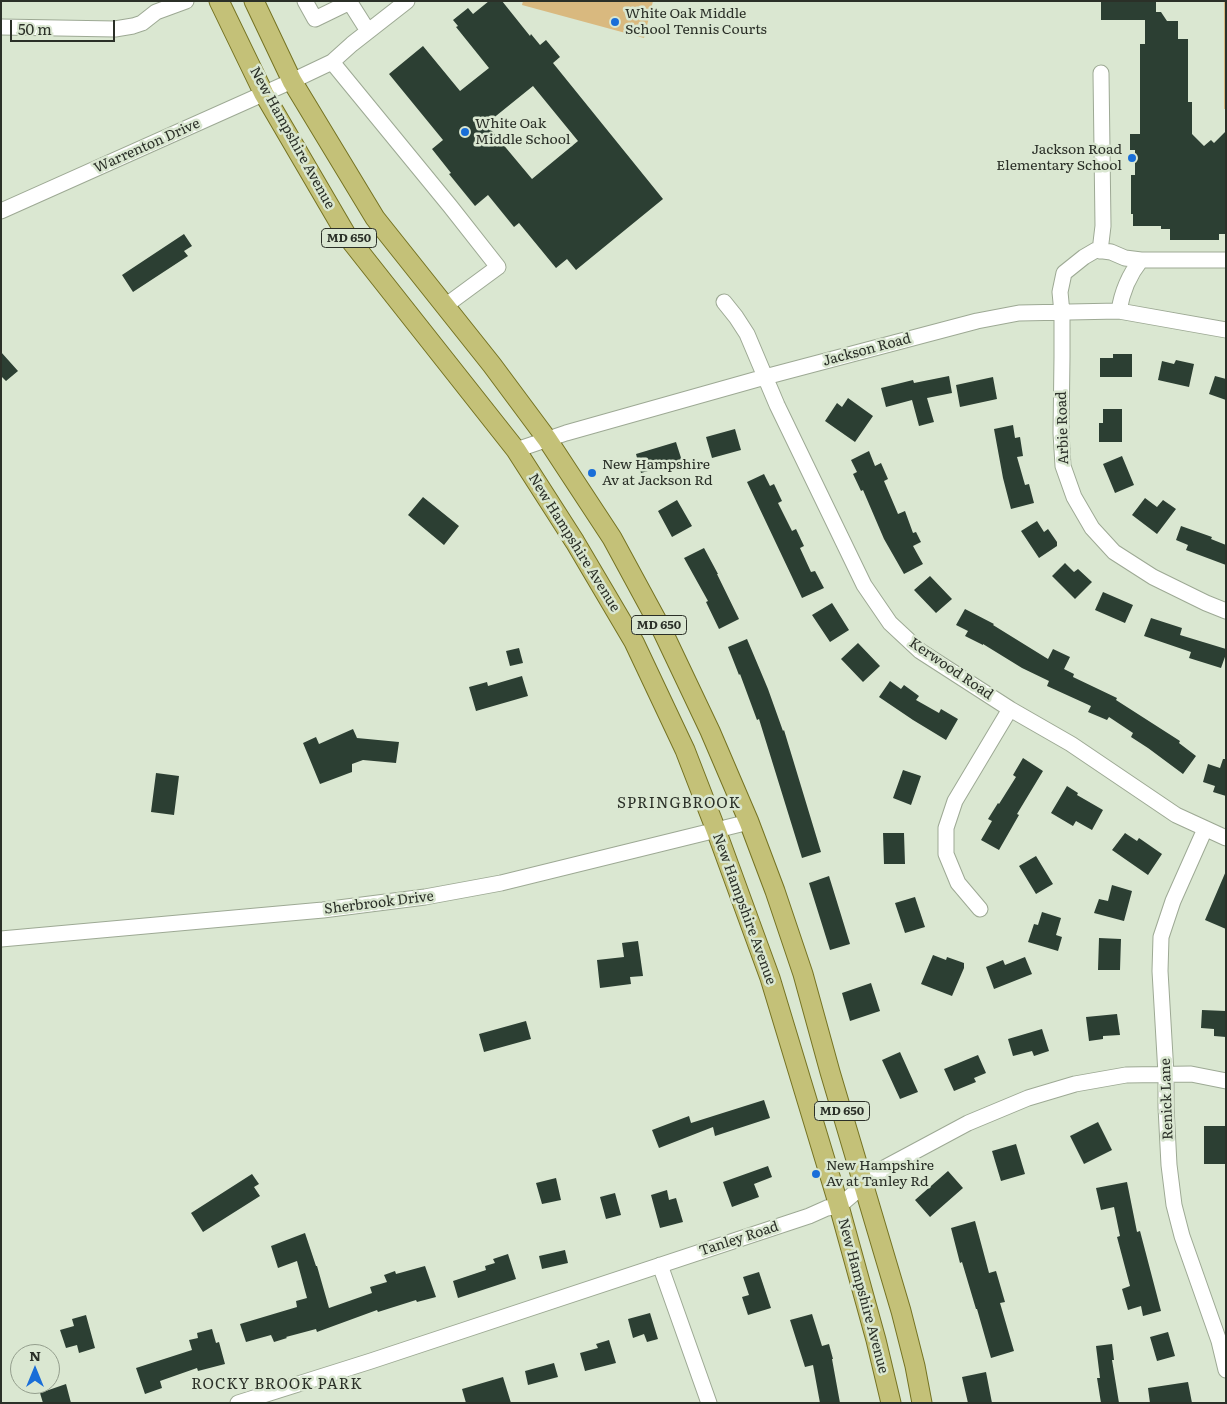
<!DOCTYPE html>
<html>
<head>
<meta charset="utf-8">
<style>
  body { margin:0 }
  #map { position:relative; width:1227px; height:1404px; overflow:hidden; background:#dae7d1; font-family:Literata,serif }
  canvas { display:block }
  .frame { position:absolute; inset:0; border:2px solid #2b3028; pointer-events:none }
  .north { position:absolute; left:10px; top:1344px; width:50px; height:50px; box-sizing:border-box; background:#dae7d1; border:1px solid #949e8d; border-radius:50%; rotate:0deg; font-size:14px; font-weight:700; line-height:20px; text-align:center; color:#2b3028 }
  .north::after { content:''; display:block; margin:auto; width:18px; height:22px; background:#196ed8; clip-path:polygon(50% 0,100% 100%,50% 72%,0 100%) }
  .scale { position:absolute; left:10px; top:20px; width:105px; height:22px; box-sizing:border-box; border:2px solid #2b3028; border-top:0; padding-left:6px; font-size:15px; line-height:18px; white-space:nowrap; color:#2b3028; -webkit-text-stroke:4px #dae7d1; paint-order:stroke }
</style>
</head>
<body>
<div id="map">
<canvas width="1227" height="1404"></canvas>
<div class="frame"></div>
<div class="north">N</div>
<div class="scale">50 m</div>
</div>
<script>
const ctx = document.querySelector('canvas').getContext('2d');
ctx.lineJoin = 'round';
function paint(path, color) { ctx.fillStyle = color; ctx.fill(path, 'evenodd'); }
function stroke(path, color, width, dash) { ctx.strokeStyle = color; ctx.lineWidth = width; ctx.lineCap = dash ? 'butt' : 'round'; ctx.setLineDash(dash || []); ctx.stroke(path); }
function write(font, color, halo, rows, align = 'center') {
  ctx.font = font + ' Literata,serif'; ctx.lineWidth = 5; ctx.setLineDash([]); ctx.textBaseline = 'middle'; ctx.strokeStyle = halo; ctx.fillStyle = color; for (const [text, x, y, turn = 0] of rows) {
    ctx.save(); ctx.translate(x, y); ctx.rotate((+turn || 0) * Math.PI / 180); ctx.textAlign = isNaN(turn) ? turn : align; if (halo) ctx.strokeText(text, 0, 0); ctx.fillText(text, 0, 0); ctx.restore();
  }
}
paint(new Path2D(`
  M523,1H653L644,38L522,5Z
  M1224,1H1226V109H1224Z`), '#d9b97f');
paint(new Path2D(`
  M489,1H502L530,36L531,34L540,45L546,40L560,57L553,63L663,199L576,270L567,259L556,268L519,223L514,227L488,195L475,206L449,174L451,173L432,149L443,140L389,74L423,46L460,91L489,68L456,27L458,26L453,20L468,8L473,14ZM533,86L578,141L532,179L486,124Z
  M1101,1H1156V12H1161L1167,21H1178V39H1188V102H1192V134L1204,146L1211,140L1214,143L1226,131V234H1219V240H1170V229H1161V226H1133V214H1131V175H1135V150H1130V134H1140V44H1145V20H1101Z
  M184,234L192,246L184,251L188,256L133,292L122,275Z
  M1,352L18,371L6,381L1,376Z
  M1113,354H1132V377H1100V358H1113Z
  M1176,360L1194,364L1189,387L1158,380L1162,361L1174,364Z
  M949,376L952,393L927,398L934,422L919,426L912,400L886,407L881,388L913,380L914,383Z
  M1215,376L1226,379V400L1209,394Z
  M993,377L997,399L960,407L956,385Z
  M848,398L873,416L855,442L825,421L837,403L842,407Z
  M1103,409H1122V442H1099V423H1103Z
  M1013,425L1015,438L1020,437L1023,456L1017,457L1025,485L1029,484L1034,503L1011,509L1003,478L994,429Z
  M735,429L741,450L712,458L706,437Z
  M676,442L682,461L641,473L636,454Z
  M869,451L875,466L881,463L888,479L884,481L898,514L905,511L913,533L916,532L921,542L913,546L923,564L904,574L884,539L863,490L861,491L853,474L857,472L851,460Z
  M1122,456L1134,485L1115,493L1103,464Z
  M764,474L770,486L774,484L782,501L778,503L792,531L796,529L804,546L800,548L811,572L815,571L824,588L802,598L747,482Z
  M423,497L459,526L444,545L408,515Z
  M1145,498L1157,507L1163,500L1176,509L1157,534L1132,515Z
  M677,500L692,526L672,537L658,511Z
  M1037,521L1044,532L1048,529L1057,542V546L1039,558L1021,531Z
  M1181,526L1212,537L1211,539L1226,545V565L1186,550L1188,545L1176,540Z
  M704,548L718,574H717L739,619L719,629L706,602L708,601L684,558Z
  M1065,563L1074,572L1078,569L1092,582L1075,599L1052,576Z
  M930,576L952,599L936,613L914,590Z
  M1103,592L1133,605L1125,623L1095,610Z
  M832,603L849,630L830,642L812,615Z
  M965,609L994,624L993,625L1048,659L1053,649L1070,657L1064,669L1074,674L1073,677L1117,698L1116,700L1180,741L1179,743L1196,756L1183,774L1148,748L1131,737L1133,733L1109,717L1107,720L1088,712L1091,706L1047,686L1049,681L1022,668L983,644V645L965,636L968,631L956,625Z
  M1151,618L1182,628L1180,635L1226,649V654L1221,668L1189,658L1191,652L1144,636Z
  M747,639L768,689L783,731L784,730L821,852L802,858L759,719L757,720L740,674L739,675L728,647Z
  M858,643L880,666L863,682L841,659Z
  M519,648L523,663L510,666L506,651Z
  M522,676L528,696L476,711L469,687L487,682L488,686Z
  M890,681L901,689L904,685L919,696L916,700L939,713L941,709L958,719L946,740L913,720L879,697Z
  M353,729L357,738L399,742L396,763L363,760L352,764V772L320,784L303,743L316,737L319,744Z
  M1023,758L1043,771L1017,814L1019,815L999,850L981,840L992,821L988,819L998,803L999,804L1016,777L1013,775Z
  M1223,759H1226V796L1213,792L1215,786L1203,782L1208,764L1220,768Z
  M903,770L921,776L911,805L893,798Z
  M156,773L179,776L174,815L151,812Z
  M1067,786L1078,793L1077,795L1103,810L1092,830L1076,821L1073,826L1051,813Z
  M883,833H904L905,864H884Z
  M1125,833L1137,841L1139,838L1162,854L1148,875L1112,850Z
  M1036,856L1053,884L1036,894L1019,866Z
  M1226,871V929L1205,920Z
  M829,876L850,944L830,950L809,883Z
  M1112,885L1132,891L1124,921L1094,913L1099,899L1108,901Z
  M915,897L925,927L905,933L895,903Z
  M1042,912L1061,918L1056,935L1062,937L1058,951L1028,942L1034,924L1038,925Z
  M1099,938L1121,939L1120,970H1098Z
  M638,941L643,976L630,977L631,984L600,988L597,960L624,957L622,943Z
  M933,955L946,960L947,957L964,963V968L952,996L921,984Z
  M1025,957L1032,974L994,989L986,967L1003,960L1005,965Z
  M871,983L880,1011L850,1021L842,993Z
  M1202,1010L1226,1011V1037L1214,1036V1029L1201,1028Z
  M1117,1014L1120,1035L1103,1036V1039L1089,1041L1086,1017Z
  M526,1021L531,1039L484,1052L479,1034Z
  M1042,1029L1049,1051L1034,1056L1032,1051L1013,1056L1008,1039Z
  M900,1052L918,1092L900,1099L882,1060Z
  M978,1055L986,1073L974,1078L976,1082L954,1091L944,1069Z
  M764,1100L770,1118L715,1136L713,1127L659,1148L652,1130L689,1116L691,1123Z
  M1098,1122L1112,1150L1084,1164L1070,1136Z
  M1204,1126H1226V1164H1204Z
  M1016,1144L1025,1174L1001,1181L992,1151Z
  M768,1166L772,1177L754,1184L759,1197L732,1207L723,1182Z
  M948,1171L963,1188L930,1217L915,1200Z
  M252,1174L259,1184L254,1187L260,1196L203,1232L191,1213Z
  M556,1178L561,1200L542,1204L536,1183Z
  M1127,1182L1137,1232L1140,1231L1161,1311L1143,1316L1141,1306L1128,1310L1122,1289L1130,1286L1117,1237L1120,1236L1114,1207L1101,1210L1096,1188Z
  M667,1190L669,1200L676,1198L683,1222L660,1228L651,1195Z
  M615,1193L621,1215L606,1219L600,1197Z
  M975,1221L989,1273L996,1271L1005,1302L1000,1303L1014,1351L991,1358L977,1309H976L962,1262L960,1263L951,1228Z
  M305,1233L316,1266H317L329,1308L372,1293L370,1287L387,1282L384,1275L395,1271L396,1274L425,1266L436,1297L417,1302L416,1300L378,1312L377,1310L317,1332L316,1329L286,1337L287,1338L274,1342L271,1335L246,1342L240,1324L297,1307L296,1301L307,1298L297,1261L278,1268L271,1246Z
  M565,1250L568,1263L542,1269L539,1256Z
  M508,1254L516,1279L458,1298L453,1281L486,1270L485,1266L495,1263L493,1259Z
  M759,1272L771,1308L748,1315L742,1297L749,1295L743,1277Z
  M650,1313L658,1339L647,1342L644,1334L633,1338L628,1319Z
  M812,1314L822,1346L829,1344L833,1359H832L840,1403H820L813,1365L805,1367L790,1320Z
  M86,1315L95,1348L79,1353L77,1345L66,1348L60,1330L74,1326L72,1319Z
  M212,1329L216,1343L219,1342L225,1364L198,1371L197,1368L160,1381L162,1388L145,1394L136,1368L192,1350L189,1340L198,1338L197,1333Z
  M1168,1332L1175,1356L1157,1361L1150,1337Z
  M609,1340L616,1363L585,1371L580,1353L598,1348L596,1344Z
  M1112,1344L1114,1360H1112L1119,1403H1101L1097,1378H1100L1096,1346Z
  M554,1363L558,1377L528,1385L525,1371Z
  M986,1372L992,1403H968L962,1377Z
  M503,1377L511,1403H466L462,1389Z
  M1188,1382L1192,1403H1150L1148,1388Z
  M66,1384L71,1403H43L40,1393Z`), '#2c3f33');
const minor = new Path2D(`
  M305,1L315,19L350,2
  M349,1L368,31
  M1,27L115,29L133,26L142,23L156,12L186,1
  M332,62L450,206L498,267L445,306
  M1,211L292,81L332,62L352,44L407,1
  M1100,251L1103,226L1101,73
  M1226,260H1141L1125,258L1111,252L1096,250L1084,257L1064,273L1060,292L1062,313V357L1061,433L1063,466L1074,497L1092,528L1114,552L1153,577L1206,603L1226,611
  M724,302L736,317L747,334L777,405L864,585L890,623L920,651L1010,709L1071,744L1176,815L1226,838
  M1119,311C1122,291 1129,275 1141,260
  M516,450L566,433L765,377L977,321L1019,313L1119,311L1226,330
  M1205,829L1173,901L1161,937L1160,971L1166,1074V1107L1169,1165L1174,1205L1182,1236L1219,1341L1226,1370
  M980,909L958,883L946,854V828L955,801L1010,709
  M1,939L323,910L425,897L501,883L749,822
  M660,1265L709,1403
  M238,1403L371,1361L809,1216L827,1208L839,1206L884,1168L968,1123L1028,1098L1075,1084L1126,1075L1191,1074L1226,1081`);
const major = new Path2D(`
  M219,1L264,94L347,236L516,450L575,542L634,642L685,750L716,830L770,978L839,1206L876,1340L891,1403
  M254,1L292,81L375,218L492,365L547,439L612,538L663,632L710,731L749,822L775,891L803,974L830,1072L901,1311L915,1366L922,1403`);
stroke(minor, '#9da994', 17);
stroke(major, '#757322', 21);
stroke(minor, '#fff', 15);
stroke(major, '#c4c178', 19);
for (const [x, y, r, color] of [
  [615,22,5,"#196ed8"],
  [465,132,5,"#196ed8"],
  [1132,158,5,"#196ed8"],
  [592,473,5,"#196ed8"],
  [816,1174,5,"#196ed8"]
]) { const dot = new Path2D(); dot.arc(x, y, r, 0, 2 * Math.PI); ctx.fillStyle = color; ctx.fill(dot); stroke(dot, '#dae7d1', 2); }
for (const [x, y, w] of [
  [349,238,55],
  [659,625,55],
  [842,1111,55]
]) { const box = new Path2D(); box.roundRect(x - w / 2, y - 9.5, w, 19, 4); ctx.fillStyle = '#dae7d1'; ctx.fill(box); stroke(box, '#2b3028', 1); }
write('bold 12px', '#2b3028', null, [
  ["MD 650",349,238],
  ["MD 650",659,625],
  ["MD 650",842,1111]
]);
write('14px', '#2b3028', '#dae7d1', [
  ["White Oak Middle",625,14],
  ["School Tennis Courts",625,30],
  ["White Oak",475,124],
  ["Middle School",475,140],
  ["Jackson Road",1122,150,"right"],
  ["Elementary School",1122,166,"right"],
  ["New Hampshire",602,465],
  ["Av at Jackson Rd",602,481],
  ["New Hampshire",826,1166],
  ["Av at Tanley Rd",826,1182]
], 'left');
write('14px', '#2b3028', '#dae7d1', [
  ["New Hampshire Avenue",292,138,61],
  ["Warrenton Drive",147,146,-24],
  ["Jackson Road",867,350,-15],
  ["Arbie Road",1063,428,-92],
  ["New Hampshire Avenue",574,543,58],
  ["Kerwood Road",951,669,34],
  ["Sherbrook Drive",379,903,-7],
  ["New Hampshire Avenue",744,909,70],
  ["Renick Lane",1167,1099,-92],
  ["Tanley Road",739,1239,-18],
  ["New Hampshire Avenue",863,1296,75]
]);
ctx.letterSpacing = '1px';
write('15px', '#2b3028', '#dae7d1', [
  ["SPRINGBROOK",679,804],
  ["ROCKY BROOK PARK",277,1385]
]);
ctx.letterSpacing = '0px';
</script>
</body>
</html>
